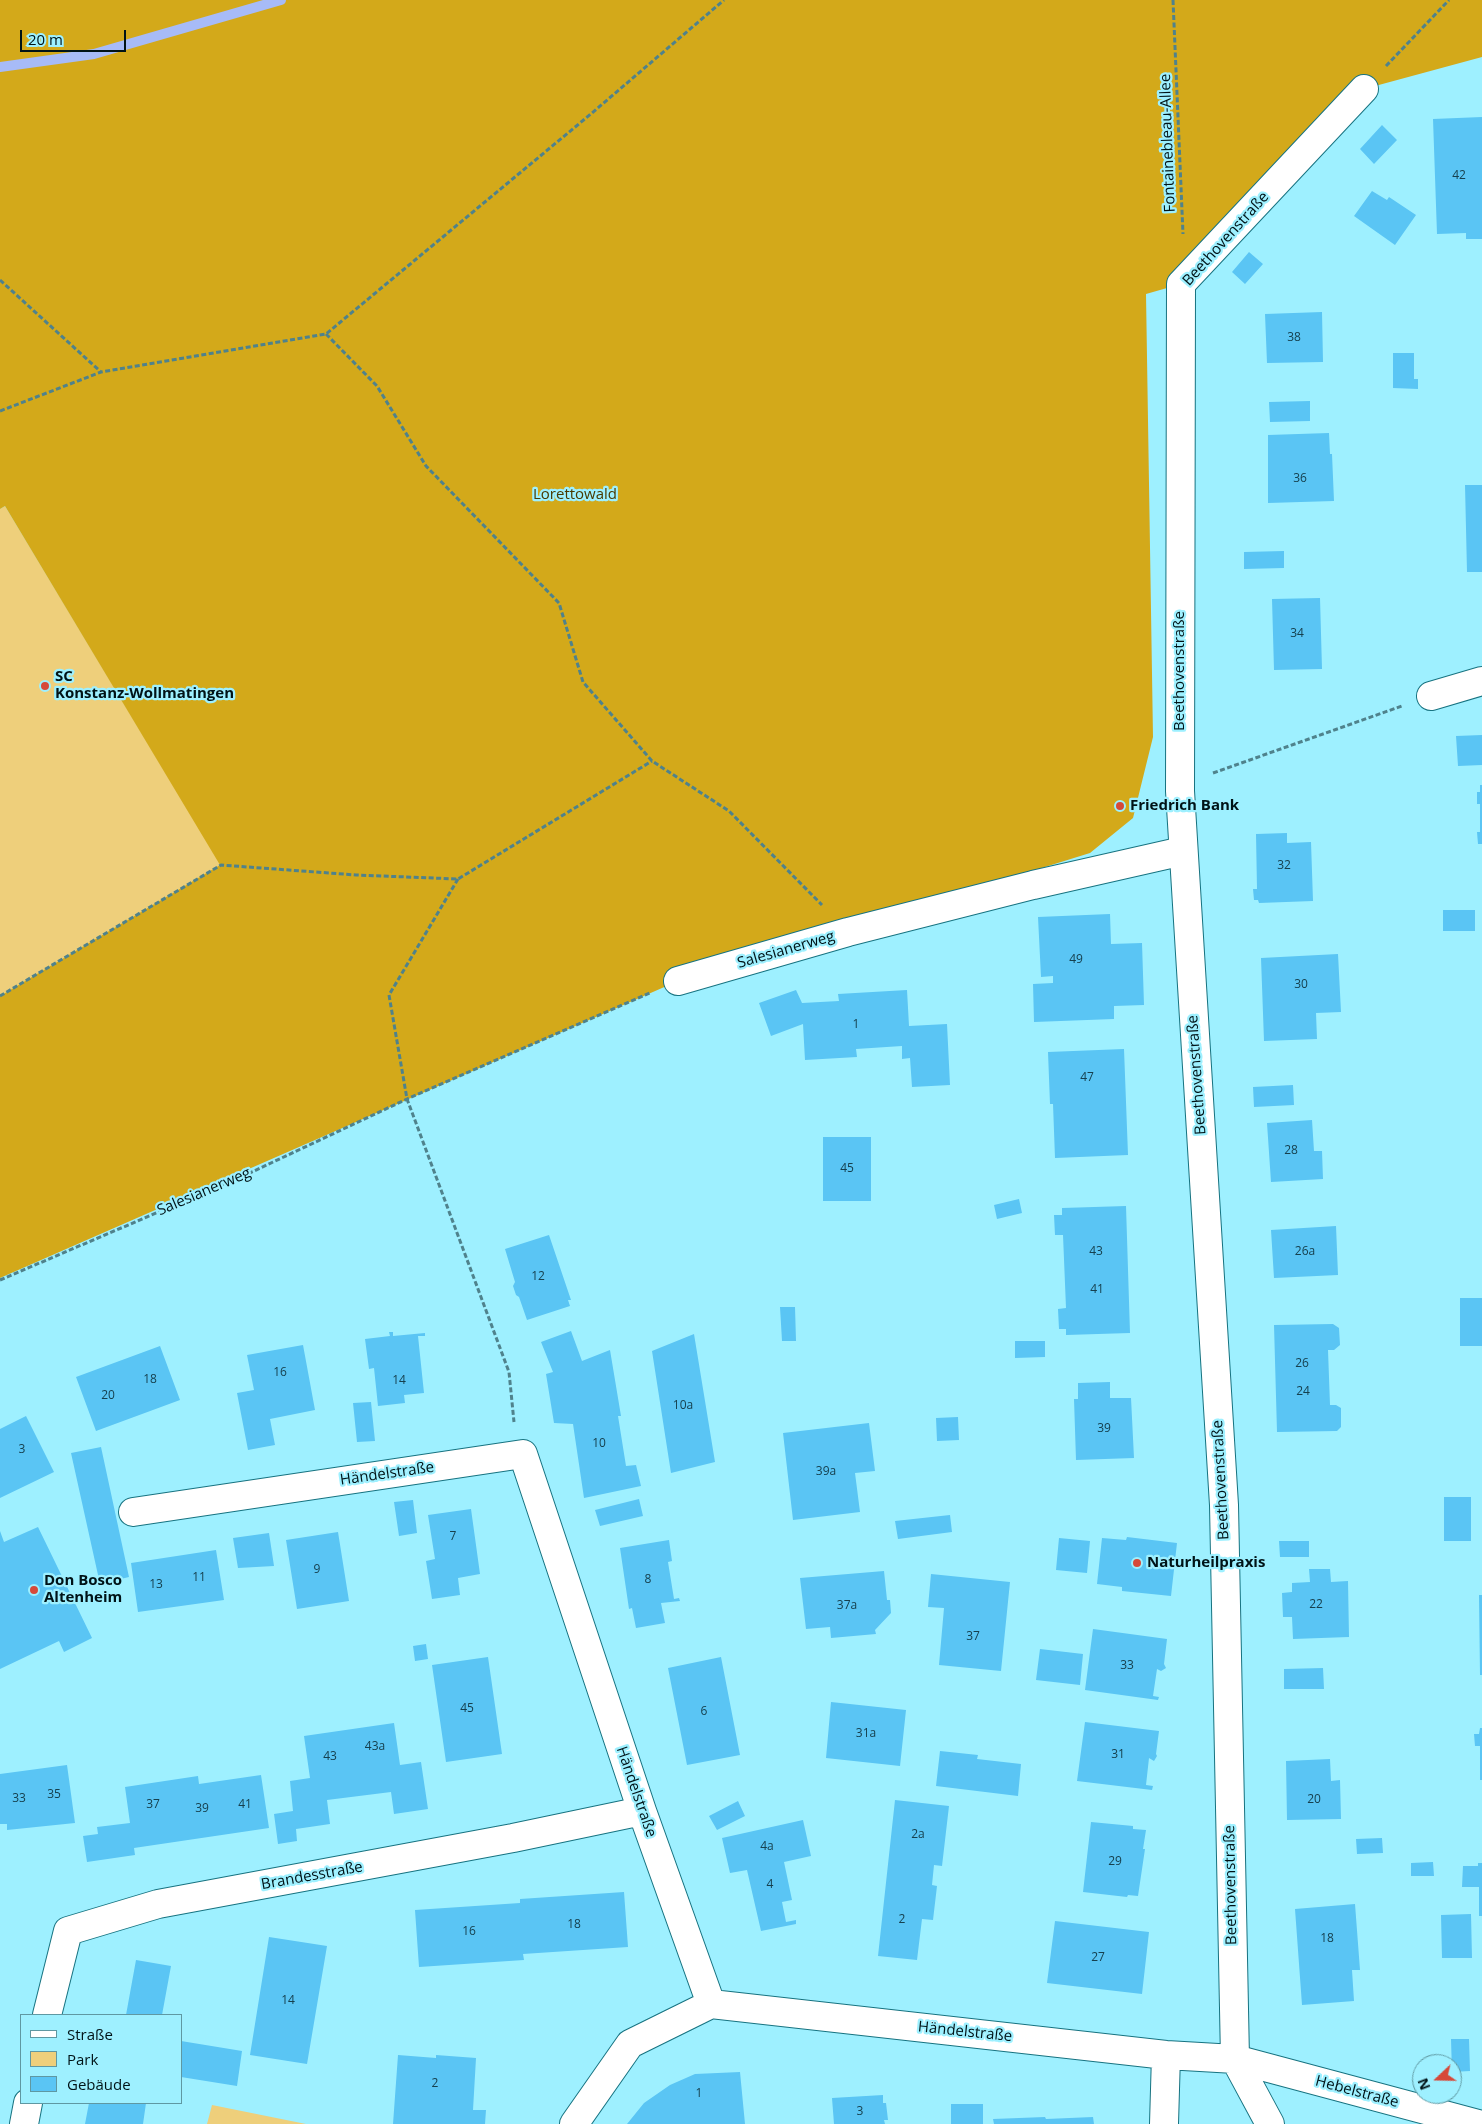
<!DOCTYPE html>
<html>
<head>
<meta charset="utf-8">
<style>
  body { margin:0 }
  #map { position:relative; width:1482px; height:2124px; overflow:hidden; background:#9ef0ff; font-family:"Open Sans",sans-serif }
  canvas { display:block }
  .legend { position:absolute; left:20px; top:2014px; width:162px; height:90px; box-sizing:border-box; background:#9ef0ff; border:1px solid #5f98a2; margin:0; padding:6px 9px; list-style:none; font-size:15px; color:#001317 }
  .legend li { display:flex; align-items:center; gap:10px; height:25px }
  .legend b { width:25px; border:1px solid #5f98a2 }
  .north { position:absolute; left:1412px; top:2054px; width:50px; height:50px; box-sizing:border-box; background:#9ef0ff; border:1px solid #5f98a2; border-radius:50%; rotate:249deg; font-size:14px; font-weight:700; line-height:20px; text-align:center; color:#001317 }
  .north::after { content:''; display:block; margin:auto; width:18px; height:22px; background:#d64939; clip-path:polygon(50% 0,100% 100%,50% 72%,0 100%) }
  .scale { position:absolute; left:20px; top:30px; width:106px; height:22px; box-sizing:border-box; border:2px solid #001317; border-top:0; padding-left:6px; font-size:15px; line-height:18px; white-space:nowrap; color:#001317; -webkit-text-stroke:4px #9ef0ff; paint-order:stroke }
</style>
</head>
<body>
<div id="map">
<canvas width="1482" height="2124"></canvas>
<ul class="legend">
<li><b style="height:6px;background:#fff"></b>Straße</li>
<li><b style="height:14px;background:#eecf7b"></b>Park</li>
<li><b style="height:14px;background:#5ac5f4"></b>Gebäude</li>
</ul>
<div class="north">N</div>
<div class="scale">20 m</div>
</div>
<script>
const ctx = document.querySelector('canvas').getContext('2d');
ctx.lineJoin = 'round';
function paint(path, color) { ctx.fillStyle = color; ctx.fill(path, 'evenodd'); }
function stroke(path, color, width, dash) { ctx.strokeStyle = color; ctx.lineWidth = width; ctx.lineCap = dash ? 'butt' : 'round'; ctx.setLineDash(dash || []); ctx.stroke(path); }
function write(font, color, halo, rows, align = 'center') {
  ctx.font = font + ' "Open Sans",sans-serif'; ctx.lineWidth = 4.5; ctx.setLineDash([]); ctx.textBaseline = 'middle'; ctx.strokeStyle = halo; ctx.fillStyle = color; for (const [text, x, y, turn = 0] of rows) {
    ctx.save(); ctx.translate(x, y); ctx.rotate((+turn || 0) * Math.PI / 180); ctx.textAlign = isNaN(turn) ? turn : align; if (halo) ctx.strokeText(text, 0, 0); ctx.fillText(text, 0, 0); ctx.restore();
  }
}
paint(new Path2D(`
  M5,506L221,865L0,996V509Z
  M212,2105L306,2124H207Z`), '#eecf7b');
paint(new Path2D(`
  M0,0H1482V57L1364,89L1181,284L1146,294L1153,737L1133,818L1090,853L678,981L0,1278V996L220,865L5,506L0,509Z`), '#d3a91a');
stroke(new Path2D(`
  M0,67L94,54L281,0`), '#a7bbf7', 10);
paint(new Path2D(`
  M1482,117V239H1466V233L1437,234L1433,119Z
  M1382,125L1397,140L1374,164L1360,149Z
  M1372,191L1387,200L1389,197L1416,215L1395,245L1354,216Z
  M1249,252L1263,264L1245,284L1232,272Z
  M1322,312L1323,362L1267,363L1265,314Z
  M1393,353H1414V379H1418V389L1393,388Z
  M1310,401V421L1270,422L1269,402Z
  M1329,433L1330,454H1332L1334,501L1268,503V435Z
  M1465,485H1482V572H1467Z
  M1284,551V568L1244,569V552Z
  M1320,598L1322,669L1274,670L1272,599Z
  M1482,735V765L1458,766L1456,736Z
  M1480,785H1482V844H1478L1477,832H1480V804H1477V792H1480Z
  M1287,833V843L1311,842L1313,901L1259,903L1258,900H1254L1253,889H1257L1256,834Z
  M1443,910H1475V931H1443Z
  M1110,914L1111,944L1142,943L1144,1005L1114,1006V1019L1034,1022L1033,984L1053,983V976L1041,977L1038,917Z
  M1338,954L1341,1012L1316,1013L1317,1039L1264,1041L1261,958Z
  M796,990L802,1003L839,1001L838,994L907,990L909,1026L947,1024L950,1085L912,1087L910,1058L902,1059V1046L856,1049L857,1057L805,1060L803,1024L771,1036L759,1003Z
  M1124,1049L1128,1155L1055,1158L1053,1104H1050L1048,1052Z
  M1293,1085L1294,1105L1254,1107L1253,1087Z
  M1312,1120L1314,1151H1322L1323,1179L1271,1182L1267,1123Z
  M823,1137H871V1201H823Z
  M1019,1199L1022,1213L997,1219L994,1205Z
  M1126,1206L1130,1333L1066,1335V1329H1059L1058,1309L1066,1308L1063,1235H1055L1054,1215H1062V1208Z
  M1336,1226L1338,1275L1274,1278L1271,1230Z
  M549,1235L571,1300H568L570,1306L527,1320L519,1297L516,1295L513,1286L515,1282L505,1249Z
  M1460,1298H1482V1346H1460Z
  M780,1307H795L796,1341H782Z
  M1333,1324L1339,1328L1340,1345L1334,1350H1328L1330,1405H1336L1341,1408V1427L1337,1431L1277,1432L1274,1325Z
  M571,1331L582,1361L610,1350L621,1416H618L626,1466L636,1465L641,1486L584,1498L573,1424L554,1423L546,1374L553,1372L541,1342Z
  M389,1332H393V1336L425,1333V1336H418L424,1393L404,1395L405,1403L378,1406L374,1368L369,1369L365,1339L390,1336Z
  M694,1334L715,1462L671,1473L652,1351Z
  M1015,1341H1045V1357L1015,1358Z
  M303,1345L315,1410L270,1419L275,1445L248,1450L237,1393L254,1390L247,1355Z
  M160,1346L180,1400L96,1431L76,1377Z
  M1110,1382V1398H1131L1134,1458L1076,1460L1074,1399H1078V1383Z
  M371,1402L375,1441L357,1442L353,1403Z
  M26,1416L54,1472L0,1498V1429Z
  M958,1417L959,1440L937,1441L936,1418Z
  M869,1423L875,1471L855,1473L860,1512L793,1520L783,1433Z
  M101,1447L129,1577L100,1584L71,1453Z
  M1444,1497H1471V1541H1444Z
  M639,1499L643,1516L600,1526L595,1510Z
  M413,1500L417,1533L399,1536L394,1502Z
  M471,1509L480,1574L458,1578L460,1595L432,1599L426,1561L435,1559L428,1515Z
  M950,1515L952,1532L898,1539L895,1521Z
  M38,1527L92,1638L64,1652L59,1641L0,1669V1531L4,1542Z
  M338,1532L349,1601L297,1609L286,1540Z
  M269,1533L274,1566L238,1568L233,1538Z
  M1127,1537L1177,1543L1171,1596L1122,1591V1587L1097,1584L1102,1538L1126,1540Z
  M1059,1538L1090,1541L1087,1573L1056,1570Z
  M669,1540L672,1561L668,1562L674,1599L679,1598L680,1601L661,1603L665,1623L636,1628L632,1608L629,1609L620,1548Z
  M1279,1541H1309V1557H1280Z
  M216,1550L224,1600L138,1612L131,1563Z
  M1309,1569H1330L1331,1582L1348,1581L1349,1637L1293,1639L1292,1617H1283L1282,1593L1292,1592V1583L1310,1582Z
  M884,1571L887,1600H890L891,1613L875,1630L876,1634L831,1638L830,1627L806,1629L800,1578Z
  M931,1574L1010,1582L1001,1671L939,1665L944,1608L928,1607Z
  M1479,1595H1482V1675H1480Z
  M1093,1629L1167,1639L1164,1664L1166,1668L1161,1671L1157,1669L1153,1696L1159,1697L1158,1700L1085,1690Z
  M426,1644L428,1659L415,1661L413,1646Z
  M1040,1649L1083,1654L1080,1685L1036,1680Z
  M488,1657L502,1754L446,1762L432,1665Z
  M721,1657L740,1755L687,1765L668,1668Z
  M1323,1668L1324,1689H1284V1669Z
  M831,1702L906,1710L900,1766L826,1758Z
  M1085,1722L1159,1731L1156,1754L1157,1756L1154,1761L1149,1758L1146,1785L1153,1786L1152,1790L1077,1781Z
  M394,1723L400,1765L421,1762L428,1809L394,1814L391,1792L327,1800L330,1824L296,1829L297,1841L278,1844L274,1814L293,1811L290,1781L310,1778L304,1736Z
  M1480,1728H1482V1780H1480V1746H1475L1474,1734H1479Z
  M940,1751L978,1755L977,1759L1021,1764L1018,1796L936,1786Z
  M1330,1759L1331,1781L1340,1780L1341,1819L1287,1820L1286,1761Z
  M67,1765L75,1823L7,1830V1824H0V1774Z
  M261,1775L269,1828L134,1848L135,1855L87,1862L83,1836L98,1834L97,1827L130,1823L125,1787L198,1776L199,1784Z
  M895,1800L949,1806L942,1866L934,1865L932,1885L937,1886L933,1920L922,1919L917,1960L878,1956Z
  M738,1801L745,1816L717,1830L709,1816Z
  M803,1820L811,1856L784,1862L792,1900L782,1902L786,1922L796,1920V1924L761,1931L747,1870L730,1873L722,1838Z
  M1091,1822L1133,1826V1829L1146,1830L1143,1849H1145L1138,1896L1128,1895L1127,1897L1083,1892Z
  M1382,1838L1383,1853L1357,1854L1356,1839Z
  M1433,1862L1434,1876H1411V1863Z
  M1478,1863H1482V1916H1479V1887H1462L1463,1866H1478Z
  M624,1892L628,1947L523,1954L524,1960L419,1967L415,1910L520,1903V1899Z
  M1355,1904L1360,1970H1352L1354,2001L1302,2005L1295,1909Z
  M1471,1914L1472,1958H1442L1441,1915Z
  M1055,1921L1149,1932L1142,1994L1047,1983Z
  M269,1937L327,1946L307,2064L250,2055Z
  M136,1960L171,1966L162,2015H126Z
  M1451,2039H1469L1470,2071L1452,2072Z
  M181,2041L242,2051L237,2086L181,2077Z
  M398,2055L436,2058V2055L476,2058L473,2110H486L485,2124H393Z
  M740,2072L745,2124H627L644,2103L670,2085L695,2074Z
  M883,2095V2103H886L888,2120H884L885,2124H834L832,2098Z
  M89,2103H146L143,2124H85Z
  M951,2104H983V2124H951Z
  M1045,2117L1046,2119L1093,2117L1094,2124H994L993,2119Z`), '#5ac5f4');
const minor = new Path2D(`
  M1431,696L1482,681
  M678,981L848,932L1033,885L1183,851
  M133,1512L523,1454L642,1811L711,2004
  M711,2004L1166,2055L1235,2059L1478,2124
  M47,2015L68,1931L158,1904L513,1838L642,1811
  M24,2124L28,2103
  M574,2124L630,2044L711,2004
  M1164,2124L1166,2055
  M1270,2124L1235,2059L1224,1505L1180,791L1181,284L1364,89`);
stroke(minor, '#177381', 30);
stroke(new Path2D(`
  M1173,0L1183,234
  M1386,66L1449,0
  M0,280L101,372
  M326,334L377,386L426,466L559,603L583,682L652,761L729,811L822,905
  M0,411L101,372L326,334L592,113L724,0
  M1213,773L1402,706
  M458,879L389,995L407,1099L509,1372L514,1422
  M0,996L221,865L356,875L458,879L652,761
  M0,1280L254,1171L407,1099L650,993`), '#4f828c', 3, [5, 2.5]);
stroke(minor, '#fff', 28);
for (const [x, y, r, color] of [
  [45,686,5,"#d64939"],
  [1120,806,5,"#d64939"],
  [1137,1563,5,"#d64939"],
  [34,1590,5,"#d64939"]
]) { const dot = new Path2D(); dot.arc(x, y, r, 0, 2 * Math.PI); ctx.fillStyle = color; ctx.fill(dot); stroke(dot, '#9ef0ff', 2); }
write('12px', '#16404e', null, [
  ["42",1459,176],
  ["38",1294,338],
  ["36",1300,479],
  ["34",1297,634],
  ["32",1284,866],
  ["49",1076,960],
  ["30",1301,985],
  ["1",856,1025],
  ["47",1087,1078],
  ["28",1291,1151],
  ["45",847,1169],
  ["43",1096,1252],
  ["26a",1305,1252],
  ["12",538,1277],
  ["41",1097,1290],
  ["26",1302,1364],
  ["16",280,1373],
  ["18",150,1380],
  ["14",399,1381],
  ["24",1303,1392],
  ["20",108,1396],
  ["10a",683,1406],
  ["39",1104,1429],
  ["10",599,1444],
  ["3",22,1450],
  ["39a",826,1472],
  ["7",453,1537],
  ["9",317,1570],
  ["11",199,1578],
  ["8",648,1580],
  ["13",156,1585],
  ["22",1316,1605],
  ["37a",847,1606],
  ["37",973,1637],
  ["33",1127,1666],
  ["45",467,1709],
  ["6",704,1712],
  ["31a",866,1734],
  ["43a",375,1747],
  ["31",1118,1755],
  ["43",330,1757],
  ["35",54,1795],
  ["33",19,1799],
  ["20",1314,1800],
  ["37",153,1805],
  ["41",245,1805],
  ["39",202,1809],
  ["2a",918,1835],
  ["4a",767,1847],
  ["29",1115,1862],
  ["4",770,1885],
  ["2",902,1920],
  ["18",574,1925],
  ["16",469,1932],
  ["18",1327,1939],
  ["27",1098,1958],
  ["14",288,2001],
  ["2",435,2084],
  ["1",699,2094],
  ["3",860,2112]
]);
write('15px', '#001317', '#9ef0ff', [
  ["Fontainebleau-Allee",1168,143,-92],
  ["Beethovenstraße",1226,239,-48],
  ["Beethovenstraße",1180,671,-90],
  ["Salesianerweg",786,950,-16],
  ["Beethovenstraße",1197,1075,-94],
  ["Salesianerweg",204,1192,-23],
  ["Händelstraße",387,1474,-8],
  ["Beethovenstraße",1221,1480,-93],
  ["Händelstraße",636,1792,71],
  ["Brandesstraße",312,1876,-10],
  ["Beethovenstraße",1231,1885,-91],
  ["Händelstraße",965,2032,6],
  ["Hebelstraße",1357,2092,15]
]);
write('15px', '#493901', '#9ef0ff', [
  ["Lorettowald",575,495]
]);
write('bold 15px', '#001317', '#9ef0ff', [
  ["SC",55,677],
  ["Konstanz-Wollmatingen",55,694],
  ["Friedrich Bank",1130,806],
  ["Naturheilpraxis",1147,1563],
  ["Don Bosco",44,1581],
  ["Altenheim",44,1598]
], 'left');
</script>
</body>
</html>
